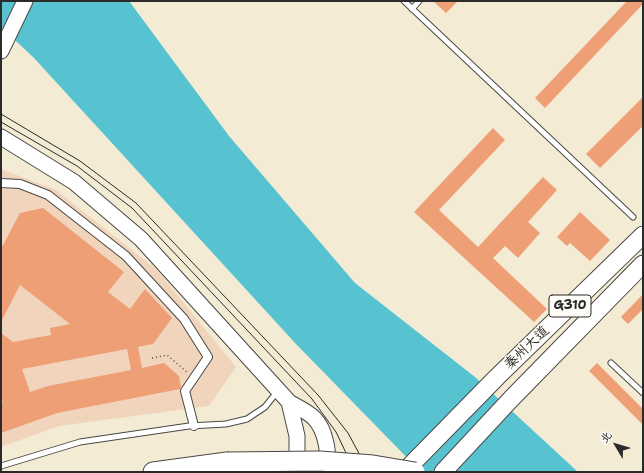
<!DOCTYPE html>
<html>
<head>
<meta charset="utf-8">
<style>
  body { margin:0 }
  #map { position:relative; width:644px; height:473px; overflow:hidden; background:#f4ebd5; font-family:"Shantell Sans","LXGW WenKai TC",sans-serif }
  canvas { display:block }
  .frame { position:absolute; inset:0; border:2px solid #2b2b2b; pointer-events:none }
  .north { position:absolute; left:596px; top:425px; width:40px; height:40px; -webkit-text-stroke:3px #fdfcf7; paint-order:stroke; rotate:308deg; font-size:11px; font-weight:700; line-height:16px; text-align:center; color:#2b2b2b }
  .north::after { content:''; display:block; margin:auto; width:14px; height:18px; background:#2b2b2b; clip-path:polygon(50% 0,100% 100%,50% 72%,0 100%) }
</style>
</head>
<body>
<div id="map">
<canvas width="644" height="473"></canvas>
<div class="frame"></div>
<div class="north">北</div>
</div>
<script>
const ctx = document.querySelector('canvas').getContext('2d');
ctx.lineJoin = 'round';
function paint(path, color) { ctx.fillStyle = color; ctx.fill(path, 'evenodd'); }
function stroke(path, color, width, dash) { ctx.strokeStyle = color; ctx.lineWidth = width; ctx.lineCap = dash ? 'butt' : 'round'; ctx.setLineDash(dash || []); ctx.stroke(path); }
function write(font, color, halo, rows, align = 'center') {
  ctx.font = font + ' "Shantell Sans","LXGW WenKai TC",sans-serif'; ctx.lineWidth = 3; ctx.setLineDash([]); ctx.textBaseline = 'middle'; ctx.strokeStyle = halo; ctx.fillStyle = color; for (const [text, x, y, turn = 0] of rows) {
    ctx.save(); ctx.translate(x, y); ctx.rotate((+turn || 0) * Math.PI / 180); ctx.textAlign = isNaN(turn) ? turn : align; if (halo) ctx.strokeText(text, 0, 0); ctx.fillText(text, 0, 0); ctx.restore();
  }
}
paint(new Path2D(`
  M1,169L56,190L157,270L236,367L209,406L59,426L1,447Z`), '#f0d5bc');
paint(new Path2D(`
  M1,1H129L229,136L355,283L475,377L578,472H421L296,344L34,58L1,27Z`), '#57c3d1');
paint(new Path2D(`
  M433,1H458L446,13Z
  M627,1H643V4L545,108L535,98Z
  M643,97V126L600,168L586,154Z
  M493,128L505,140L439,210L478,247L543,177L557,190L528,222L540,233L518,258L505,246L493,258L547,309L534,322L414,212Z
  M43,208L124,272L108,292L130,309L145,289L172,318L153,344L138,347L142,368L164,363L179,376L181,387L180,389L57,413L1,433V402H3L1,395V333L13,342L51,335L50,328L70,324L20,285L1,322V249L20,213ZM127,349L131,370L48,386L30,392L22,369Z
  M580,212L610,240L590,261L570,243L567,246L557,237Z
  M643,294V309L628,324L621,317Z
  M597,363L643,409V425L589,371Z`), '#ee9f76');
const service = new Path2D(`
  M404,1L633,217
  M412,9L419,1
  M611,363L643,393
  M1,466L80,442L189,426L226,424L247,419L265,407L277,392`);
const pedestrian = new Path2D(`
  M1,183L20,184L48,195L126,256L184,319L208,357L185,391L194,426`);
const secondary = new Path2D(`
  M1,51L25,1
  M1,137L74,182L141,239L289,402C297,407 307,411 314,418C327,431 328,454 329,472
  M289,402L297,436V472`);
const trunk = new Path2D(`
  M404,472L497,377L643,235
  M443,472L511,399L643,264`);
const motorway = new Path2D(`
  M153,472L227,462`);
stroke(service, '#494844', 7);
stroke(pedestrian, '#494844', 10);
stroke(secondary, '#494844', 17);
stroke(trunk, '#494844', 19);
stroke(motorway, '#494844', 21);
stroke(new Path2D(`
  M152,358L167,355L188,373`), '#494844', 1.5, [1, 3]);
stroke(service, '#fff', 5);
stroke(pedestrian, '#fff', 8);
stroke(secondary, '#fff', 15);
stroke(trunk, '#fff', 17);
stroke(motorway, '#fff', 19);
stroke(new Path2D(`
  M1,114L80,161L136,203L318,395L348,433L362,459L366,472
  M1,122L77,166L132,208L312,399L336,432L347,455L350,472`), '#2b2b2b', 1);
const motorwayBridge = new Path2D(`
  M227,462L320,461L373,465L415,472`);
stroke(motorwayBridge, '#494844', 21, []);
stroke(motorwayBridge, '#fff', 19);
for (const [x, y, w] of [
  [570,306,42]
]) { const box = new Path2D(); box.roundRect(x - w / 2, y - 11, w, 22, 3); ctx.fillStyle = '#fdfcf7'; ctx.fill(box); stroke(box, '#2b2b2b', 1); }
write('bold 13px', '#2b2b2b', null, [
  ["G310",570,306]
]);
write('14px', '#2b2b2b', '#fdfcf7', [
  ["秦州大道",527,348,-44]
]);
</script>
</body>
</html>
